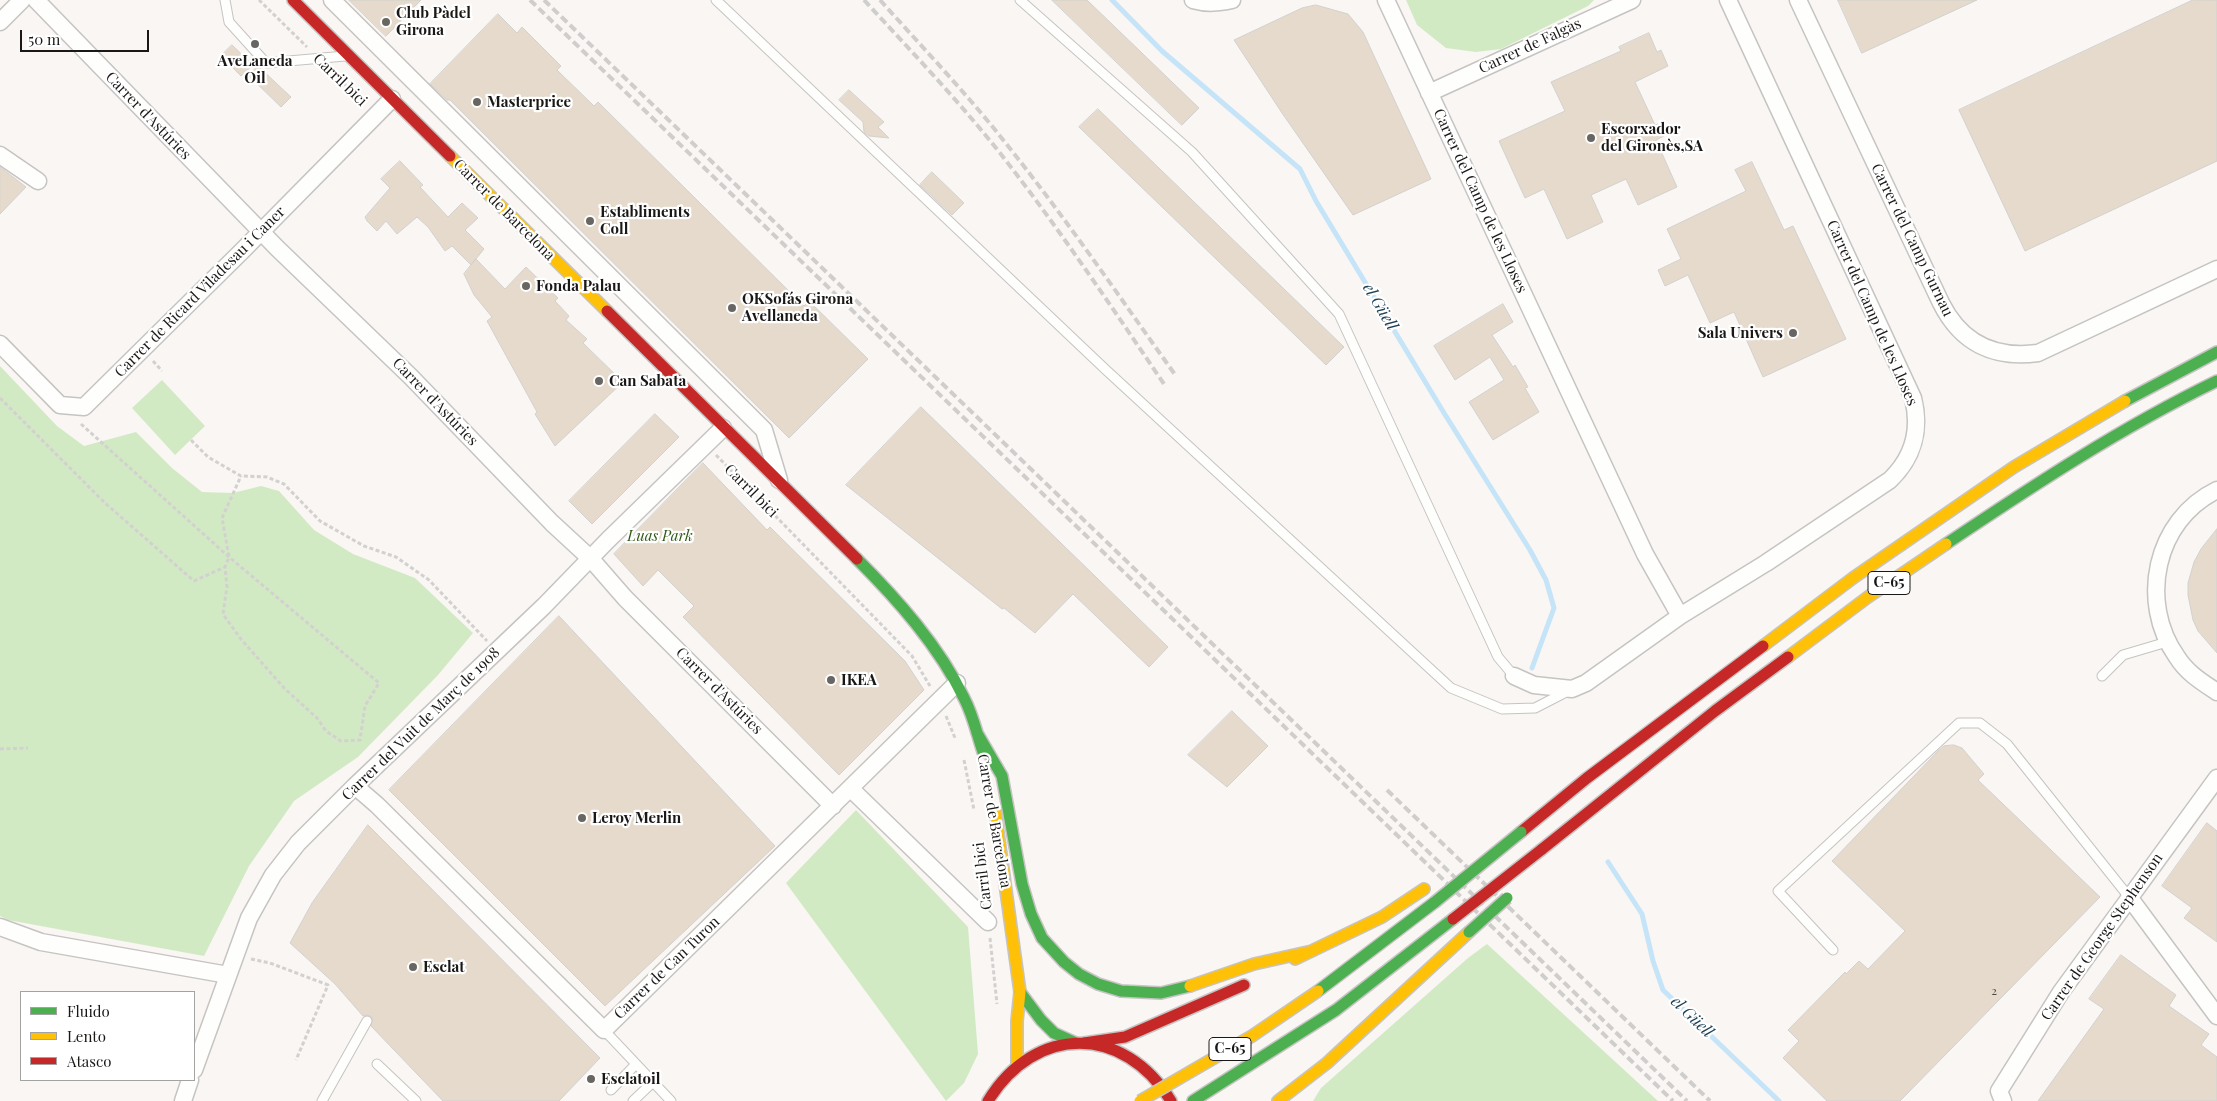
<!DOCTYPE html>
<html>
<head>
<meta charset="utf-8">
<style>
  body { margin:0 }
  #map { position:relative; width:2217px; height:1101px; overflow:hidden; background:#f9f6f3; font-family:"Playfair Display",serif }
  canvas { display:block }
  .legend { position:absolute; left:20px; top:991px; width:175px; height:90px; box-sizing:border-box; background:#fff; border:1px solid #a3a3a2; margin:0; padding:6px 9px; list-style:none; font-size:15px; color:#1a1816 }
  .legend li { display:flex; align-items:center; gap:10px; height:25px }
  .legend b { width:25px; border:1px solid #a3a3a2 }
  .scale { position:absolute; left:20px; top:30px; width:129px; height:22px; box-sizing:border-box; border:2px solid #1a1816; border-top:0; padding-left:6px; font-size:15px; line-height:18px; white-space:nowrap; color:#1a1816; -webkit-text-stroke:4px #fff; paint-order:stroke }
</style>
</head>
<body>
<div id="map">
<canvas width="2217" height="1101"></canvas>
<ul class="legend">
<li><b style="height:6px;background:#4caf50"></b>Fluido</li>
<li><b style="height:6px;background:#ffc107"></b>Lento</li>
<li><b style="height:6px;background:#c62828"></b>Atasco</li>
</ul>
<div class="scale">50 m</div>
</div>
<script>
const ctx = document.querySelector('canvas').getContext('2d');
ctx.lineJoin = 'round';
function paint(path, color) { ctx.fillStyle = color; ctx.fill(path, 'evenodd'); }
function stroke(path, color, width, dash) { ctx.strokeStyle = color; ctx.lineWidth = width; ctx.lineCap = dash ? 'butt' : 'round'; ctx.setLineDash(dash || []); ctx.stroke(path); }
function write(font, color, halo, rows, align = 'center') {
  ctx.font = font + ' "Playfair Display",serif'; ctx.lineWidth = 4.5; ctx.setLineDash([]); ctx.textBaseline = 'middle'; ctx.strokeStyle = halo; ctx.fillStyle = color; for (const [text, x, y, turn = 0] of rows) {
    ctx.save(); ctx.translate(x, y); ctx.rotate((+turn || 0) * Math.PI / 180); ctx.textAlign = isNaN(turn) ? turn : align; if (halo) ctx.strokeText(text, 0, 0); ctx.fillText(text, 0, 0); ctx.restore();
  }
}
paint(new Path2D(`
  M1406,0H1594L1588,6L1501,49L1476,52L1446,48L1417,25Z
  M0,366L57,426L84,446L136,432L172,468L202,492L233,493L261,486L279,491L314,530L353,554L415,578L473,633L438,675L358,757L294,801L249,866L204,956L8,920L0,916Z
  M162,380L205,426L175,455L132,408Z
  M856,810L968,927L978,1054L964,1083L946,1101L786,883Z
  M1487,944L1658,1101H1313L1321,1088L1468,958Z`), '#d2eac4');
stroke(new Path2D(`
  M1112,0L1162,51L1300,169L1316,201L1444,413L1530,550L1546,580L1554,608L1532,668
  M1608,862L1642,914L1653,961L1663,990L1779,1101`), '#c5e4f8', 5);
const building = new Path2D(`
  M349,0H421L386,36Z
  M1052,0H1087L1199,108L1182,125Z
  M1838,0H1977L1862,53Z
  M2193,0H2217V161L2025,251L1959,110Z
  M1316,5L1348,14L1363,32L1431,179L1353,215L1282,113L1234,40L1302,8Z
  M498,14L517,33L522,27L561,66L557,70L594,106L598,102L804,306L809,301L868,359L789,438L450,100H447L430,84Z
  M1649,33L1657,52L1661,50L1668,66L1635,82L1655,125L1658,124L1664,136L1656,140L1677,187L1638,205L1626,179L1591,195L1603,222L1567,239L1544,189L1525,198L1499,141L1565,111L1551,82L1621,51L1619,47Z
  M232,45L253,65L241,76L221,56Z
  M258,66L291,97L281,107L249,76Z
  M849,90L884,122L878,127L889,138L869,136L864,132L863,122L839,100Z
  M1098,109L1344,347L1326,365L1079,127Z
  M400,161L423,185L420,187L448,217L462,203L478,218L465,230L484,249L471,265L452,246L445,251L428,227L417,217L397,234L386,221L377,231L367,221L365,217L390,188L381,179Z
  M1752,162L1784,230L1793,226L1846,339L1763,377L1734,312L1710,323L1688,275L1665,286L1658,270L1681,259L1667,229L1746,191L1735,170Z
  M0,167L26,187L0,214Z
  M932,172L964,203L952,215L920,185Z
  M476,259L505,289L526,267L558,298L555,301L569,316L566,320L587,339L583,343L623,382L555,446L535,414L537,412L487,321L492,317L474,295L464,274Z
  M1503,304L1513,322L1492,335L1513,367L1515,365L1528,387L1525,388L1539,412L1493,440L1469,402L1504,380L1490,357L1455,380L1434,346Z
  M921,407L1168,647L1149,667L1073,594L1035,633L1004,608L1002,609L846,485Z
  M655,414L679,437L592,524L569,501Z
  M703,463L767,530L770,527L905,661L924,690L839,775L683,617L694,606L658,570L643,586L614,554Z
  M2217,529V653L2198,631L2193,620L2188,595V583L2194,562L2201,549Z
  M559,616L775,846L605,1006L389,790Z
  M1232,711L1268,746L1227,787L1188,755Z
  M1954,745L1962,748L1984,774L1978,780L2100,897L1900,1101H1827L1783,1058L1799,1041L1788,1030L1845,972L1846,974L1859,961L1868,969L1905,931L1832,861L1938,751L1944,746Z
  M2207,823L2217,831V942L2184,918L2192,908L2162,886Z
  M368,825L600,1058L559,1101H443L371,1026L372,1017L367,1015L363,1016L335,984L290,943L312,903Z
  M2121,955L2176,995L2169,1006L2209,1034L2201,1045L2217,1057V1101H2038L2104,1009L2089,999Z`);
paint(building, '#e5dacb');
stroke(building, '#d2d1ce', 1);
const lane = new Path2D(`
  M225,0L229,22L266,63L345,56
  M716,0L1105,369L1451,688L1502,709L1535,708L1568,691
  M1020,0L1192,152L1339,314L1498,657L1514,676
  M2102,676L2123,655L2167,642
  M1833,950L1778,891L1959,723H1980L2007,744L2129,897
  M604,1030L671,1101
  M377,1064L416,1101
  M611,1090L636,1064
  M322,1101L367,1021
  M633,1101L653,1082`);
const street = new Path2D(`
  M36,0L277,248L411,377L552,523L591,559L625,598L833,806
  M332,0L764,430L779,480
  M1193,0C1207,4 1218,3 1232,0
  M1386,0L1645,554L1680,616
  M1798,0L1941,303C1961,343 1994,359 2038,353L2217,269
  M0,22L22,0
  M1429,93L1632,0
  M0,155L38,181
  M0,344L60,405L84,407L243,250L392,99
  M2217,490C2155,520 2138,602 2177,657C2187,673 2202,682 2217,692
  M1514,676L1534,685L1572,689L1586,683L1680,616L1766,563L1890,480C1913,458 1921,430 1913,398L1728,0
  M355,786L377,805L604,1030L957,683
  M850,788L988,922
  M2129,897L2217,1016
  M0,927L41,942L228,975
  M194,1070L249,918L273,875L298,843L355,786L544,606L608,540L723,428
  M183,1101L190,1080
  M2003,1101L1999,1091L2061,992L2217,778`);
const fast = new Path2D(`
  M2125,401L2217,352
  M1946,544C2034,485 2122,427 2217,381
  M857,559C897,599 939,646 964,698C973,715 977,734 983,752
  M977,733L1002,776L1022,884L1031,914L1042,938L1064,962L1079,974L1098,984L1121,991L1161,993L1190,986
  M1318,991L1435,902
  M1020,992L1041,1020L1054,1033L1076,1043
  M1193,1101L1336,1010L1453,919`);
const slow = new Path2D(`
  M450,156L607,311
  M1763,646L1853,578L2014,467L2125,401
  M1788,657L1868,597L1946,544
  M995,811L1020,992L1017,1021V1065
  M1295,959L1382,917L1424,889
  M1190,986L1254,964L1312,951
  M1278,1101L1327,1063L1469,932`);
const jam = new Path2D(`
  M293,0L450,156
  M607,311L857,559
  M1521,832L1587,778L1763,646
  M1541,850L1715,711L1788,657
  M1084,1043L1125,1037L1244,985
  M988,1101C1035,1024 1124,1024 1171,1101`);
stroke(lane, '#c6c4c2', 11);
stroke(street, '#c6c4c2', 19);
stroke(fast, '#c6c4c2', 14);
stroke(slow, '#c6c4c2', 14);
stroke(jam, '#c6c4c2', 14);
stroke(new Path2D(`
  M259,0L307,47
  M329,69L366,105
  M153,361L162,371
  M0,398L105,503L194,581L225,567
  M81,424L229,557L379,683L365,706L360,740L341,741L326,731L317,718L284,688L240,638L223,614L227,587L225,567L229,557L222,518L241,476
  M191,440L208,457L241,476L267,477L284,484L320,521L364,546L396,557L429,580L487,641
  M716,455L912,656L930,686
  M946,716L955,738
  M0,749L28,748
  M964,760L974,810
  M990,938L997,1004
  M251,959L270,963L328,985L296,1060`), '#d3d1d0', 3, [4, 2.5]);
stroke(lane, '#fefefd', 9);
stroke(street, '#fefefd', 16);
stroke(fast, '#4caf50', 11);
stroke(slow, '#ffc107', 11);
stroke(jam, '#c62828', 11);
stroke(new Path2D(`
  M530,0L1673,1101
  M544,0L1687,1101
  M864,0C910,50 957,99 1000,153C1058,227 1111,306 1164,384
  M880,0C923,48 968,95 1008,146C1067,220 1121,299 1176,376
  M1387,790L1710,1101`), '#cfcecd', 4, [8, 4]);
const fastBridge = new Path2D(`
  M1435,902L1521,832
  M1469,932L1507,898`);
const slowBridge = new Path2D(`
  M1140,1101L1252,1036L1318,991`);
const jamBridge = new Path2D(`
  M1453,919L1541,850`);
stroke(fastBridge, '#c6c4c2', 14, []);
stroke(slowBridge, '#c6c4c2', 14, []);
stroke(jamBridge, '#c6c4c2', 14, []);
stroke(fastBridge, '#4caf50', 11);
stroke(slowBridge, '#ffc107', 11);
stroke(jamBridge, '#c62828', 11);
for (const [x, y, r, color] of [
  [386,22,5,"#686663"],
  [255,44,5,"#686663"],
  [477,102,5,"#686663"],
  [1591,138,5,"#686663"],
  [590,221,5,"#686663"],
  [526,286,5,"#686663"],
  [732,308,5,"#686663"],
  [1793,333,5,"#686663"],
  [599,381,5,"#686663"],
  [831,680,5,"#686663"],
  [582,818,5,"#686663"],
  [413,967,5,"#686663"],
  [591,1079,5,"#686663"]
]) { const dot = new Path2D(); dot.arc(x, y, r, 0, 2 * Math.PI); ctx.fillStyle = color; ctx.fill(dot); stroke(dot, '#fff', 2); }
write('12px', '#4d4843', null, [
  ["2",1994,991]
]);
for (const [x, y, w] of [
  [1889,583,42],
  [1230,1049,42]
]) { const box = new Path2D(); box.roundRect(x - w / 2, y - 11.5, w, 23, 4); ctx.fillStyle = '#fff'; ctx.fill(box); stroke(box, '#1a1816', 1); }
write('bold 14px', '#1a1816', null, [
  ["C-65",1889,583],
  ["C-65",1230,1049]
]);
write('bold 15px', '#1a1816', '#fff', [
  ["Club Pàdel",396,13],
  ["Girona",396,30],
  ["AveLaneda",255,61,"center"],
  ["Oil",255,78,"center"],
  ["Masterprice",487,102],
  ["Escorxador",1601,129],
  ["del Gironès,SA",1601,146],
  ["Establiments",600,212],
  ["Coll",600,229],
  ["Fonda Palau",536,286],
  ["OKSofás Girona",742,299],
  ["Avellaneda",742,316],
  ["Sala Univers",1783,333,"right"],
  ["Can Sabata",609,381],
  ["IKEA",841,680],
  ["Leroy Merlin",592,818],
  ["Esclat",423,967],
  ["Esclatoil",601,1079]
], 'left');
write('15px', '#1a1816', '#fff', [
  ["Carrer de Falgàs",1530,46,-25],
  ["Carril bici",340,80,44],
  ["Carrer d'Astúries",148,116,46],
  ["Carrer del Camp de les Lloses",1480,201,65],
  ["Carrer de Barcelona",504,210,45],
  ["Carrer del Camp Gurnau",1912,240,64],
  ["Carrer de Ricard Viladesau i Caner",200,292,-45],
  ["Carrer del Camp de les Lloses",1872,313,66],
  ["Carrer d'Astúries",435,402,46],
  ["Carril bici",751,491,45],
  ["Carrer d'Astúries",719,691,45],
  ["Carrer del Vuit de Març de 1908",421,724,-44],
  ["Carrer de Barcelona",994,821,80],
  ["Carril bici",983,876,-97],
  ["Carrer de George Stephenson",2102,937,-55],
  ["Carrer de Can Turon",667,968,-44]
]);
write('italic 15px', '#2f5a18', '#fff', [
  ["Luas Park",660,536]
]);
write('italic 16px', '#1d4055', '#fff', [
  ["el Güell",1380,307,59],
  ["el Güell",1692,1017,44]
]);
</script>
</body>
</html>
